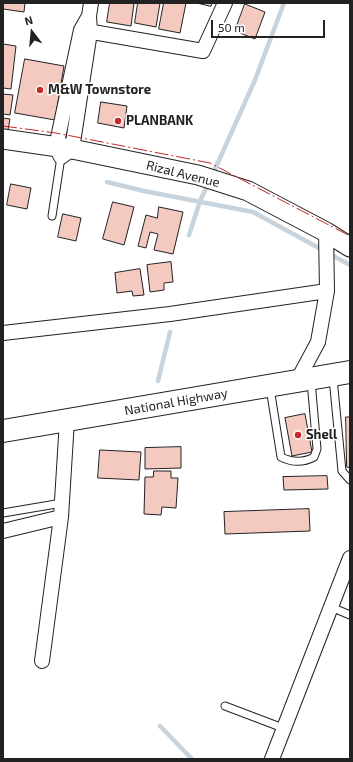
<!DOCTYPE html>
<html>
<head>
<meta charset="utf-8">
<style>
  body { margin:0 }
  #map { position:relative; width:353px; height:762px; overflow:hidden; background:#fff; font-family:"Exo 2",sans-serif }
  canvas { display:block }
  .frame { position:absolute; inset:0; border:4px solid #222; pointer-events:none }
  .north { position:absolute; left:12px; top:12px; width:40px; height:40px; -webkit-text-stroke:3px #fff; paint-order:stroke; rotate:344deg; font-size:11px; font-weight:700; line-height:16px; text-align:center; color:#222 }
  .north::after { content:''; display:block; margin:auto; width:14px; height:18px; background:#222; clip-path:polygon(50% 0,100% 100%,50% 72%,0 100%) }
  .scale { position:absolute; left:211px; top:20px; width:114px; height:18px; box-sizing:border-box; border:2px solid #222; border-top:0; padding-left:5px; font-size:12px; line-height:14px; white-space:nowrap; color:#222; -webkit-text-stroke:3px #fff; paint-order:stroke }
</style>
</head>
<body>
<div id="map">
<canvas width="353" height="762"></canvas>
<div class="frame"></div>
<div class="north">N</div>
<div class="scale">50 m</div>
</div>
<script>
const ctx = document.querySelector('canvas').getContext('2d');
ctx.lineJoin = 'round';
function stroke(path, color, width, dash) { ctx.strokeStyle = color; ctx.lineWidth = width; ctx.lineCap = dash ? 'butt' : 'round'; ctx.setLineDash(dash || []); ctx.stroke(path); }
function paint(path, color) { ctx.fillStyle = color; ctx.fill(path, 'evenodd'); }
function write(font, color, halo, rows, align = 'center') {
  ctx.font = font + ' "Exo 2",sans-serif'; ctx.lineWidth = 3; ctx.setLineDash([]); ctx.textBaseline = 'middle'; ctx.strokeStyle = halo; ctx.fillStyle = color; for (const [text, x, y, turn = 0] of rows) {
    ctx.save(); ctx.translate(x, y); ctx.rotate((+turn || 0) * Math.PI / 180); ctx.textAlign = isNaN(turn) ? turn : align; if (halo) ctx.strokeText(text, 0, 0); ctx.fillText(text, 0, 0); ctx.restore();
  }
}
stroke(new Path2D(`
  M212,176L255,80L284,3
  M107,182L144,191L253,212L350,265
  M189,235L200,201L209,182
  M158,381L170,332
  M160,726L192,759`), '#c7d3dd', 4.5);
const building = new Path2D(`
  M3,3H25L24,12L3,9Z
  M110,3H134L131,26L107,22Z
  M138,3H160L156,27L135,23Z
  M164,3H186L180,33L159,29Z
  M197,3H212L211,6Z
  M245,4L265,12L255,39L235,31Z
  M3,44L16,46L11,89L3,88Z
  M25,59L64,66L55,120L15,113Z
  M3,94L13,95L10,115L3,114Z
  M101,102L127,106L124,128L98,123Z
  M3,118L10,119L7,135L3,134Z
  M11,184L31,188L27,209L7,205Z
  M113,202L134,207L124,245L103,239Z
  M159,207L183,212L173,254L154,250L158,234L150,232L146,248L138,246L146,215L157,218Z
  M63,214L81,218L76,241L58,237Z
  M171,262L173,282L164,283V290L150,292L147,265Z
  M140,269L144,295L133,296L132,291L117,293L115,273Z
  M305,414L312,452L292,456L285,418Z
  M346,417H350V468L347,467Z
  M181,447V468L145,469V448Z
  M100,450L141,452L139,480L98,478Z
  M154,471H171V478H178L176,508L162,507L161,515L144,514L145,477H153Z
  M327,476L328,489L284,490L283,477Z
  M309,509L310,531L225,534L224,512Z`);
paint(building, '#f3c9c0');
stroke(building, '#222', 1);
const service = new Path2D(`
  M52,216L61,157
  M333,378L342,471L350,480
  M270,388L281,457C293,463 303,463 314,457L317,449L311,381
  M3,513L62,503
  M331,607L350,615
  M225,706L283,728`);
const minor = new Path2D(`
  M89,16L81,30L56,147L61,157L72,149L90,32L89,16L91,3
  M81,30L203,51L225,3
  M3,333L170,314L327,291
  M297,381L318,342L327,291L326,232
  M3,531L61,517
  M42,661L61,517L67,420
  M272,759L350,558`);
const secondary = new Path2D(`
  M3,139L72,149L198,175L248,191L326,232L350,247`);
const primary = new Path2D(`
  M3,431L350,372`);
stroke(service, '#222', 9);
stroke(minor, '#222', 16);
stroke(secondary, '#222', 21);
stroke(primary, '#222', 24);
stroke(service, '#fff', 7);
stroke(minor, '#fff', 14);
stroke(secondary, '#fff', 19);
stroke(primary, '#fff', 22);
stroke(new Path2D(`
  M3,126L56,133L210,163L350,236`), '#c62828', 1, [14, 3, 2, 3]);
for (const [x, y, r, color] of [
  [40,90,4,"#c62828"],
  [118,121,4,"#c62828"],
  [298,435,4,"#c62828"]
]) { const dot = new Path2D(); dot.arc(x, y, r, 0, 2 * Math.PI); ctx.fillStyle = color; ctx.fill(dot); stroke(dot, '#fff', 1.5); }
write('bold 13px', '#222', '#fff', [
  ["M&W Townstore",48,90],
  ["PLANBANK",126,121],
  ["Shell",306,435]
], 'left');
write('13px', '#222', '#fff', [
  ["Rizal Avenue",183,174,14],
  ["National Highway",176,402,-10]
]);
</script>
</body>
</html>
